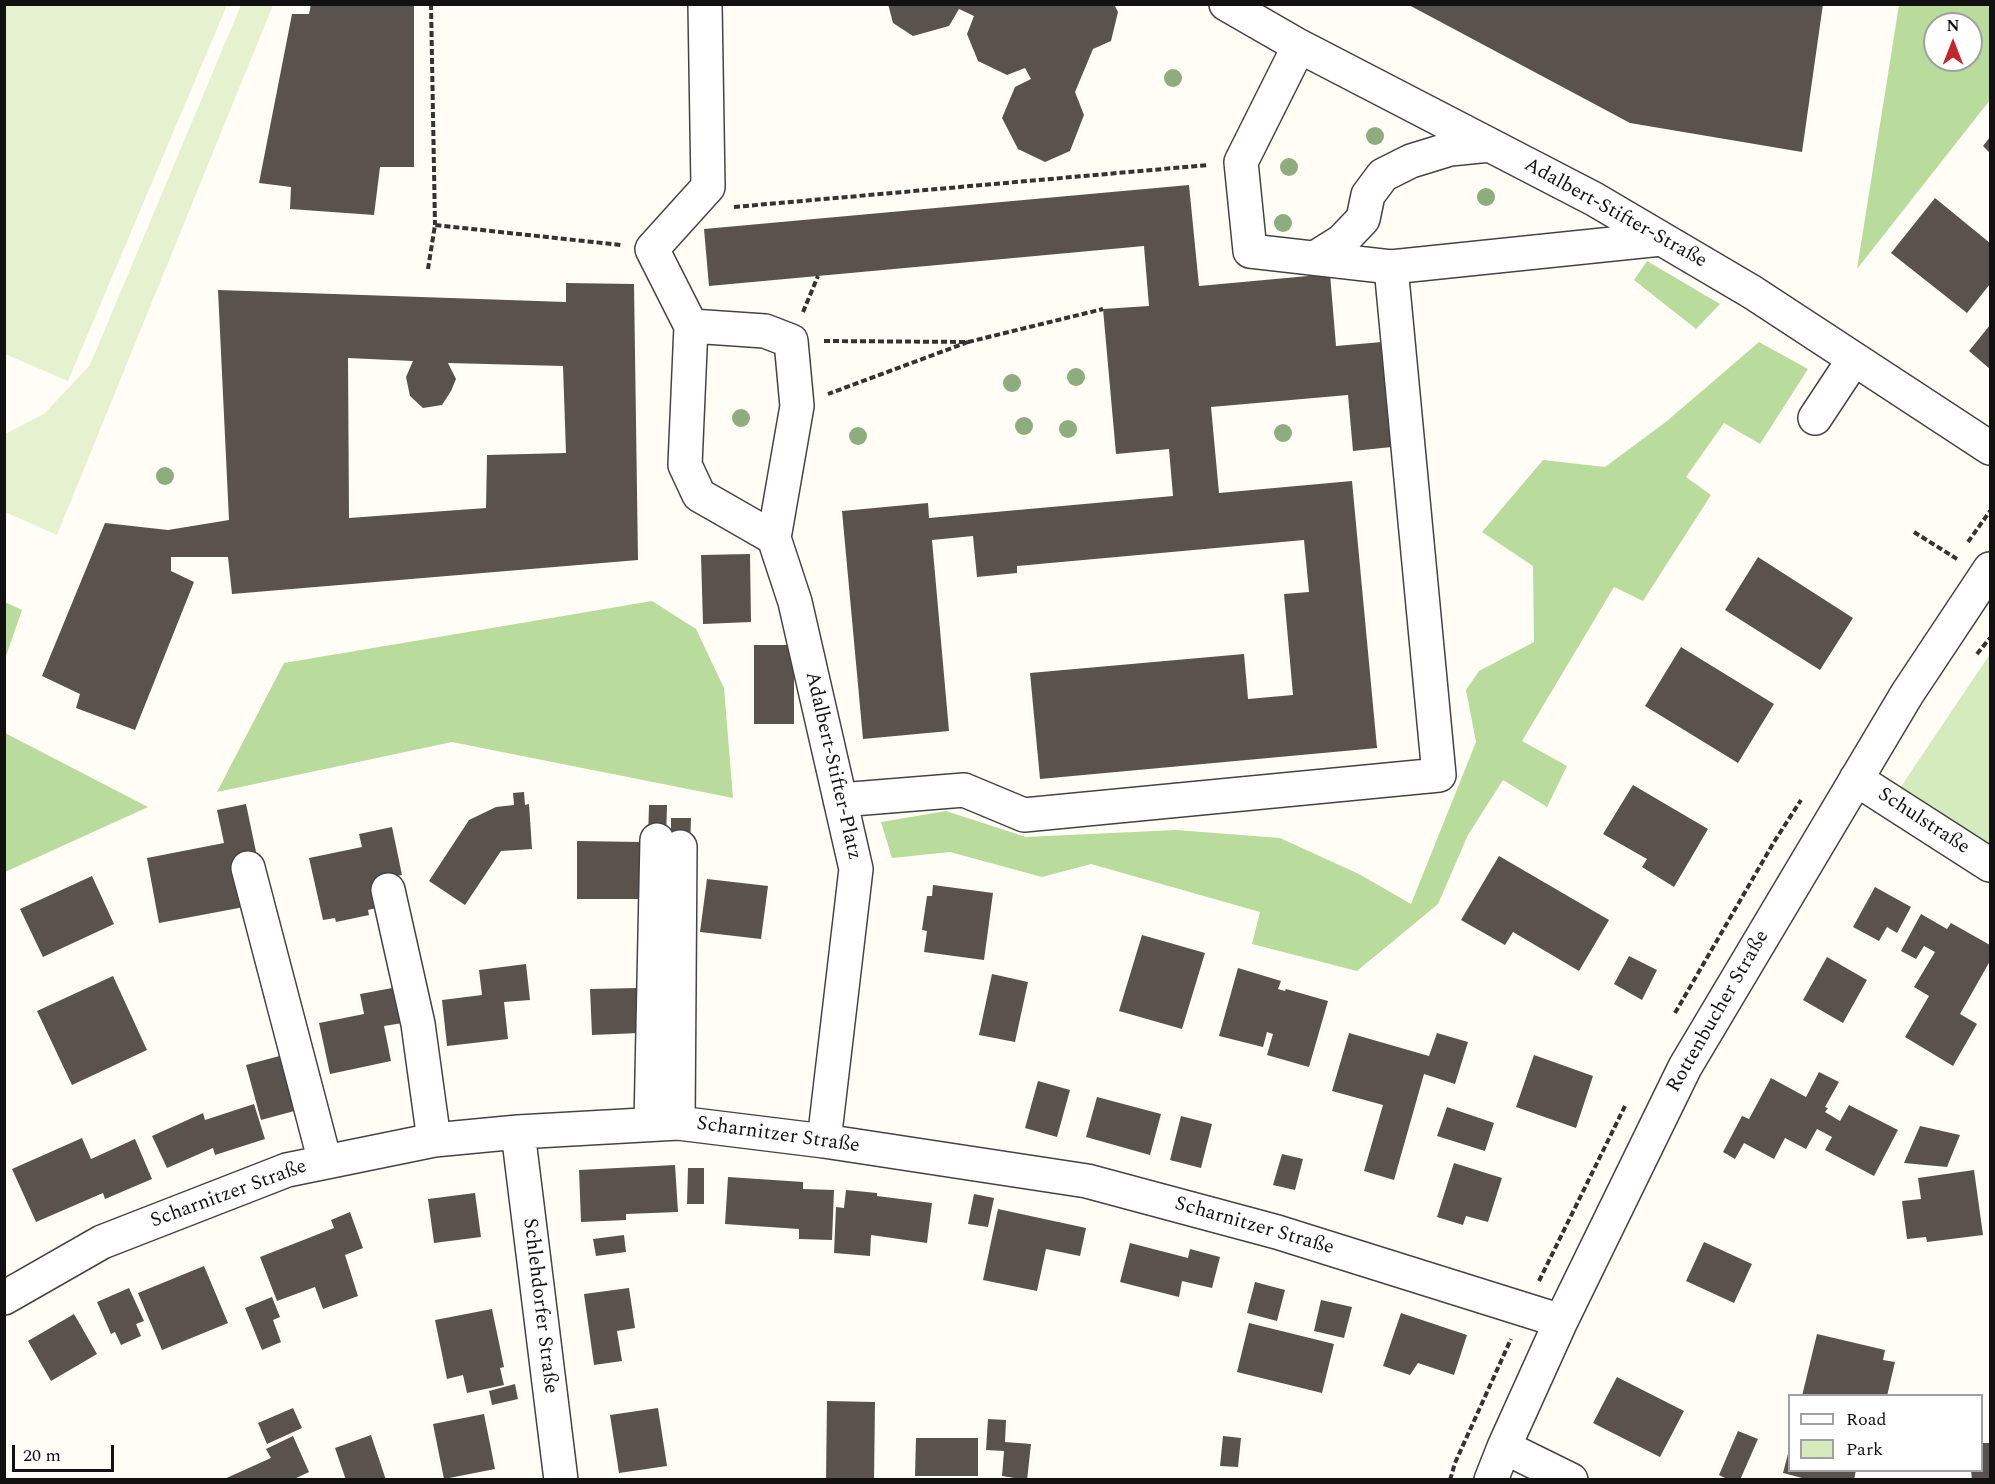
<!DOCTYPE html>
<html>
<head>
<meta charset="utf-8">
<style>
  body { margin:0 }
  #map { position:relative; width:1995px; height:1484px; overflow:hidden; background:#fffdf5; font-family:Spectral,serif }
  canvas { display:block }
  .frame { position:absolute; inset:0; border:6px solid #111; pointer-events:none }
  .legend { position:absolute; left:1788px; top:1394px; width:195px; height:78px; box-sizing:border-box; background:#fff; border:2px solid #a0a0a0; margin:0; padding:8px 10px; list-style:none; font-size:18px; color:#111 }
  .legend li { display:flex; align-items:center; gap:12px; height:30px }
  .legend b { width:30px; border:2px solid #a0a0a0 }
  .north { position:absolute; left:1923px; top:12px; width:60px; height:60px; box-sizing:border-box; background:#fff; border:2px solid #a0a0a0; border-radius:50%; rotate:0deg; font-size:16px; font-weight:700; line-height:24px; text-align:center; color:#111 }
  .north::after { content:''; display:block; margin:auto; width:21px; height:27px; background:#c4262e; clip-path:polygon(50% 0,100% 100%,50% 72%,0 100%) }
  .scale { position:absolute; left:12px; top:1445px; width:102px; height:27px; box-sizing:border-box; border:3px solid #111; border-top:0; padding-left:8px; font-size:18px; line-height:21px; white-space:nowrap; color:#111; -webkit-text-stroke:4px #fff; paint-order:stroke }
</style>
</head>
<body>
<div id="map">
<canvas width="1995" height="1484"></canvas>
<div class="frame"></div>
<ul class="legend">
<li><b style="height:8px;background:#fff"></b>Road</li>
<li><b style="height:16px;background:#d5ebbd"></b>Park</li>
</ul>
<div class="north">N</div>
<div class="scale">20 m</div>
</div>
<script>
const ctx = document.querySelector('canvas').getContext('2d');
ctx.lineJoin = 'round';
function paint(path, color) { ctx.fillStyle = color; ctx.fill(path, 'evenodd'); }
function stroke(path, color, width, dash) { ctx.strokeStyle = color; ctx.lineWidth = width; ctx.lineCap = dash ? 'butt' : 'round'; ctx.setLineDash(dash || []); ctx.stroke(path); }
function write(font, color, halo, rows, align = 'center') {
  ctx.font = font + ' Spectral,serif'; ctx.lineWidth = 6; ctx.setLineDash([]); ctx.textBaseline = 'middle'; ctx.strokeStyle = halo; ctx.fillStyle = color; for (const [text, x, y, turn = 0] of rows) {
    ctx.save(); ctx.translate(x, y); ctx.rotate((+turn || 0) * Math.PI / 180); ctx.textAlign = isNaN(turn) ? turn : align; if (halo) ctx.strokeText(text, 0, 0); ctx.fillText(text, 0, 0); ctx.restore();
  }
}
paint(new Path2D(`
  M1990,654V846L1900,788Z`), '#d5ebbd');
paint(new Path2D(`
  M1899,5H1990V100L1857,269ZM1935,24H1971V60H1935Z
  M1647,261L1720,304L1696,329L1634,280Z
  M1759,342L1808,369L1760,444L1724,423L1686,477L1711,495L1643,601L1614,587L1522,741L1567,766L1547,807L1503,780L1468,835L1438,904L1357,971L1252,944L1260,912L1091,864L1042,877L950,852L892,858L881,822L946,811L1026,837L1176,830L1280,838L1359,874L1411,904L1476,742L1466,690L1479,671L1534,642L1533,566L1482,532L1543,460L1605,467L1667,421Z
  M652,601L696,629L724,688L733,798L452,742L217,792L284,663Z
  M5,602L22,610L5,659Z
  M5,733L148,807L5,872Z`), '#b9dc9c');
paint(new Path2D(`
  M4,5H227L68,381L5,354Z
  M241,5H273L57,535L5,512V434L44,414L90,365Z`), '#e6f2cf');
paint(new Path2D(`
  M311,4H414V167H380L374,215L290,209L291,187L259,183L292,14H309Z
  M888,4H1114L1118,12L1111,41L1093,49L1075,92L1084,115L1070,151L1045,162L1018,149L1002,118L1015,87L1031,79L1025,68L1007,75L978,61L967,34L974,16L959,9L949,26L913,36L893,23Z
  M1407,4H1823L1802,152L1630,123Z
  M1990,137V153L1983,146Z
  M1189,185L1199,286L1330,274L1336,346L1382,342L1392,447L1353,451L1348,395L1211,407L1219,493L1352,481L1377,748L1040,779L1030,673L1244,654L1248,699L1293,695L1284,594L1309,592L1304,540L1017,566V573L977,577L973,536L932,540L949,731L863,739L842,511L928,503L929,518L1173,496L1169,449L1116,454L1103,309L1149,306L1144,246L709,286L704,229Z
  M1935,198L1990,243V284L1967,313L1891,253Z
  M566,283L634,284L638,560L232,594L228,557H171V571L194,582L135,730L76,708L80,694L42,676L105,523L168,530L229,520L218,290L566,302ZM348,358L413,361L406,377L410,396L423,408L442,405L451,391L456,379L448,363L563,366L566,453L487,455L486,508L349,518Z
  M1990,325V369L1969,351Z
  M750,554L751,622L703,624L701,555Z
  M1758,557L1853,618L1820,670L1725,610Z
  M754,645H794V724H754Z
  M1681,647L1774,704L1738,763L1645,706Z
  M1633,785L1708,829L1674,887L1642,867L1647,859L1603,834Z
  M524,792L525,805L529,804L532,849L501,851L465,905L429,881L469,820L496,807L514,805L513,793Z
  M246,804L259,866L244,907L159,923L147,858L224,843L217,810Z
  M649,805H667L666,840H648Z
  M671,818H691L690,848L671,847Z
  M392,827L402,875L375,880L381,907L368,910L369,915L336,922L335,918L323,920L309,858L362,847L359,834Z
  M577,841L641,842V899H577Z
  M1499,856L1609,920L1579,971L1513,932L1505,945L1461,920Z
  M92,876L114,924L43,957L20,909Z
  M707,879L768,886L761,939L700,932Z
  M933,885L993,893L984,960L924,952L927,931L922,930L927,896H932Z
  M1875,887L1911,907L1897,933L1887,927L1879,941L1853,927Z
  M1921,914L1947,929L1951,923L1990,945V961L1960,1014L1977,1024L1953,1066L1905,1037L1929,996L1914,987L1935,952L1924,946L1916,959L1901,951Z
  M1142,935L1205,953L1182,1029L1119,1011Z
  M1629,956L1657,970L1642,1000L1614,984Z
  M1827,957L1867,980L1843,1023L1803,1000Z
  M526,964L530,1000L504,1002L508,1039L447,1046L442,1000L482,995L479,970Z
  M1238,968L1281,981L1278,989L1285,991L1286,989L1328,1001L1309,1067L1267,1055L1273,1034L1267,1032L1263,1047L1219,1036Z
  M992,974L1028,982L1015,1042L979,1035Z
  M113,976L147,1050L72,1085L37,1011Z
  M403,986L409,1022L384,1026L391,1061L330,1074L319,1023L364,1014L360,994Z
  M638,988L639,1033L592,1035L590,989Z
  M1349,1033L1429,1056L1437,1033L1468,1042L1455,1084L1424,1074L1394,1180L1364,1171L1383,1105L1332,1091Z
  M283,1055L298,1110L261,1120L246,1065Z
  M1534,1055L1593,1076L1576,1128L1516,1107Z
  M1819,1072L1839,1082L1825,1107L1828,1108L1825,1112L1840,1121L1849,1105L1898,1130L1874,1176L1825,1150L1832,1137L1817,1129L1806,1149L1785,1138L1774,1159L1744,1143L1735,1159L1723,1152L1742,1116L1749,1119L1771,1078L1806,1097Z
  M1038,1081L1070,1090L1057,1137L1025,1128Z
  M1097,1097L1161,1114L1150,1155L1086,1137Z
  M254,1104L265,1139L215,1155L213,1148L167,1168L152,1136L203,1113L205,1120Z
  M1447,1107L1494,1123L1485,1151L1437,1136Z
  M1181,1116L1212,1124L1201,1168L1170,1160Z
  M1920,1126L1960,1135L1947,1167L1904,1163Z
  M82,1138L91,1159L135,1139L152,1179L105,1199L103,1193L36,1222L12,1169Z
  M1282,1154L1303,1159L1295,1190L1273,1185Z
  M1454,1163L1502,1178L1488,1222L1466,1216L1463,1225L1437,1217Z
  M675,1165L678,1212L626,1214V1220L581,1222L579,1170Z
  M688,1168H704V1204H687Z
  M1974,1170L1983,1235L1927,1242L1926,1237L1907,1239L1902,1201L1921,1199L1918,1178Z
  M728,1177L803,1182V1189L834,1190L832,1240L799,1239V1229L725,1224Z
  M846,1190L877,1193V1196L932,1203L927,1243L871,1235L870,1256L834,1253L836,1207L844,1208Z
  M475,1193L481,1237L434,1243L428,1199Z
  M974,1194L994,1198L988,1227L968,1224Z
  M998,1209L1086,1228L1080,1256L1046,1249L1037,1291L983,1280Z
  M350,1212L363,1248L345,1255L358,1296L323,1309L315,1287L277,1301L260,1257L334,1228L331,1220Z
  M624,1235L626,1252L596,1256L593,1239Z
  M1704,1242L1752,1264L1734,1303L1686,1281Z
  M1130,1243L1188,1258L1190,1249L1220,1257L1212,1288L1182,1281L1179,1297L1120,1282Z
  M204,1266L228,1323L162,1350L138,1293Z
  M1255,1282L1285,1290L1277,1321L1247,1313Z
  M129,1288L144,1321L136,1324L141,1336L121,1345L115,1332L111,1334L97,1302Z
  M629,1288L635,1328L617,1331L622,1361L594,1365L584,1294Z
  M272,1297L280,1317L273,1320L281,1342L262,1350L245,1308Z
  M1321,1300L1352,1307L1344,1338L1314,1331Z
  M492,1309L504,1367L500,1368L504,1385L467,1393L463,1375L447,1379L435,1320Z
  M1401,1313L1467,1335L1454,1375L1418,1363L1410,1375L1383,1366Z
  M74,1314L97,1354L51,1381L28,1341Z
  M1249,1323L1334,1344L1322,1393L1237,1372Z
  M1817,1334L1885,1350L1883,1360L1895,1362L1887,1396H1802Z
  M1617,1377L1684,1411L1660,1457L1593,1423Z
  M515,1384L518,1399L492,1405L489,1391Z
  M827,1401L875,1402L874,1480H826Z
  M293,1408L302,1428L267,1444L258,1423Z
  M658,1408L667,1466L619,1473L610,1415Z
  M484,1414L495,1469L444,1479L433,1424Z
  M988,1419L1006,1420L1005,1442L1031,1444L1027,1480L1002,1476L1004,1451L986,1450Z
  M1738,1431L1758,1439L1740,1480H1729L1719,1475Z
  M371,1435L386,1480H346L335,1448Z
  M293,1436L309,1472L292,1480H222L271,1458L266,1449Z
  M1223,1436L1241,1438L1238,1467L1220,1466Z
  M916,1438H978V1476H915Z
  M1982,1443H1990V1480H1972L1971,1470H1982Z
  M1789,1450L1790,1470H1856L1854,1480H1810L1783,1473Z`), '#5a524d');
const minor = new Path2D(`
  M705,4L708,187L652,249L691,326L685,465L699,495L774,538L795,602L856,869L824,1141
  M1226,4L1299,46L1594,199L1752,292L1990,448
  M1299,46L1241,162L1250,251L1391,267
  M1315,258L1342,241L1363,219L1368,195L1383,175L1411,161L1450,149L1490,145
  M691,326L765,331L791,341L797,406L774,538
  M1815,418L1854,359
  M1856,779L1990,865
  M840,800L964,790L1024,815L1439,775L1391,267L1661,239
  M248,868L325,1162
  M388,890L418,1024L434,1140
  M678,1123L680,847
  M651,1124L657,840
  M518,1132L561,1480
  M4,1298L102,1242L287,1170L434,1140L518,1132L678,1123L824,1141L1087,1181L1277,1232L1561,1321
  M1504,1447L1571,1480
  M1491,1480L1504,1447L1561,1321L1685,1067L1907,694L1990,569`);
stroke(minor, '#444', 36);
stroke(new Path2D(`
  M431,4L435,225
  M734,207L1208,165
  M428,269L435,225L621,245
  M803,312L818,276
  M824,341L968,342L828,394
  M968,342L1103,309
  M1914,532L1957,559
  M1968,542L1990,511
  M1977,654L1990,638
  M1675,1013L1774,842L1801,800
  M1539,1281L1626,1104
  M1450,1480L1455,1463L1511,1339`), '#333', 4, [6, 3]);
stroke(minor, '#fff', 33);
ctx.fillStyle = '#8dad7f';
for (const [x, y] of [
  [1173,78],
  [1375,136],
  [1289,167],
  [1486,197],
  [1283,223],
  [1076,377],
  [1012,383],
  [741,418],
  [1024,426],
  [1068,429],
  [1283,433],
  [858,436],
  [165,476]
]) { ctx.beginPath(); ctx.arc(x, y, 9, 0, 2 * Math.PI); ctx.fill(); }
write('20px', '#111', '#fff', [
  ["Adalbert-Stifter-Straße",1615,214,29],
  ["Adalbert-Stifter-Platz",832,766,77],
  ["Schulstraße",1923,822,33],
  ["Rottenbucher Straße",1719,1012,-60],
  ["Scharnitzer Straße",778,1136,8],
  ["Scharnitzer Straße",229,1195,-20],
  ["Scharnitzer Straße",1254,1227,16],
  ["Schlehdorfer Straße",539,1306,83]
]);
</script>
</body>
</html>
